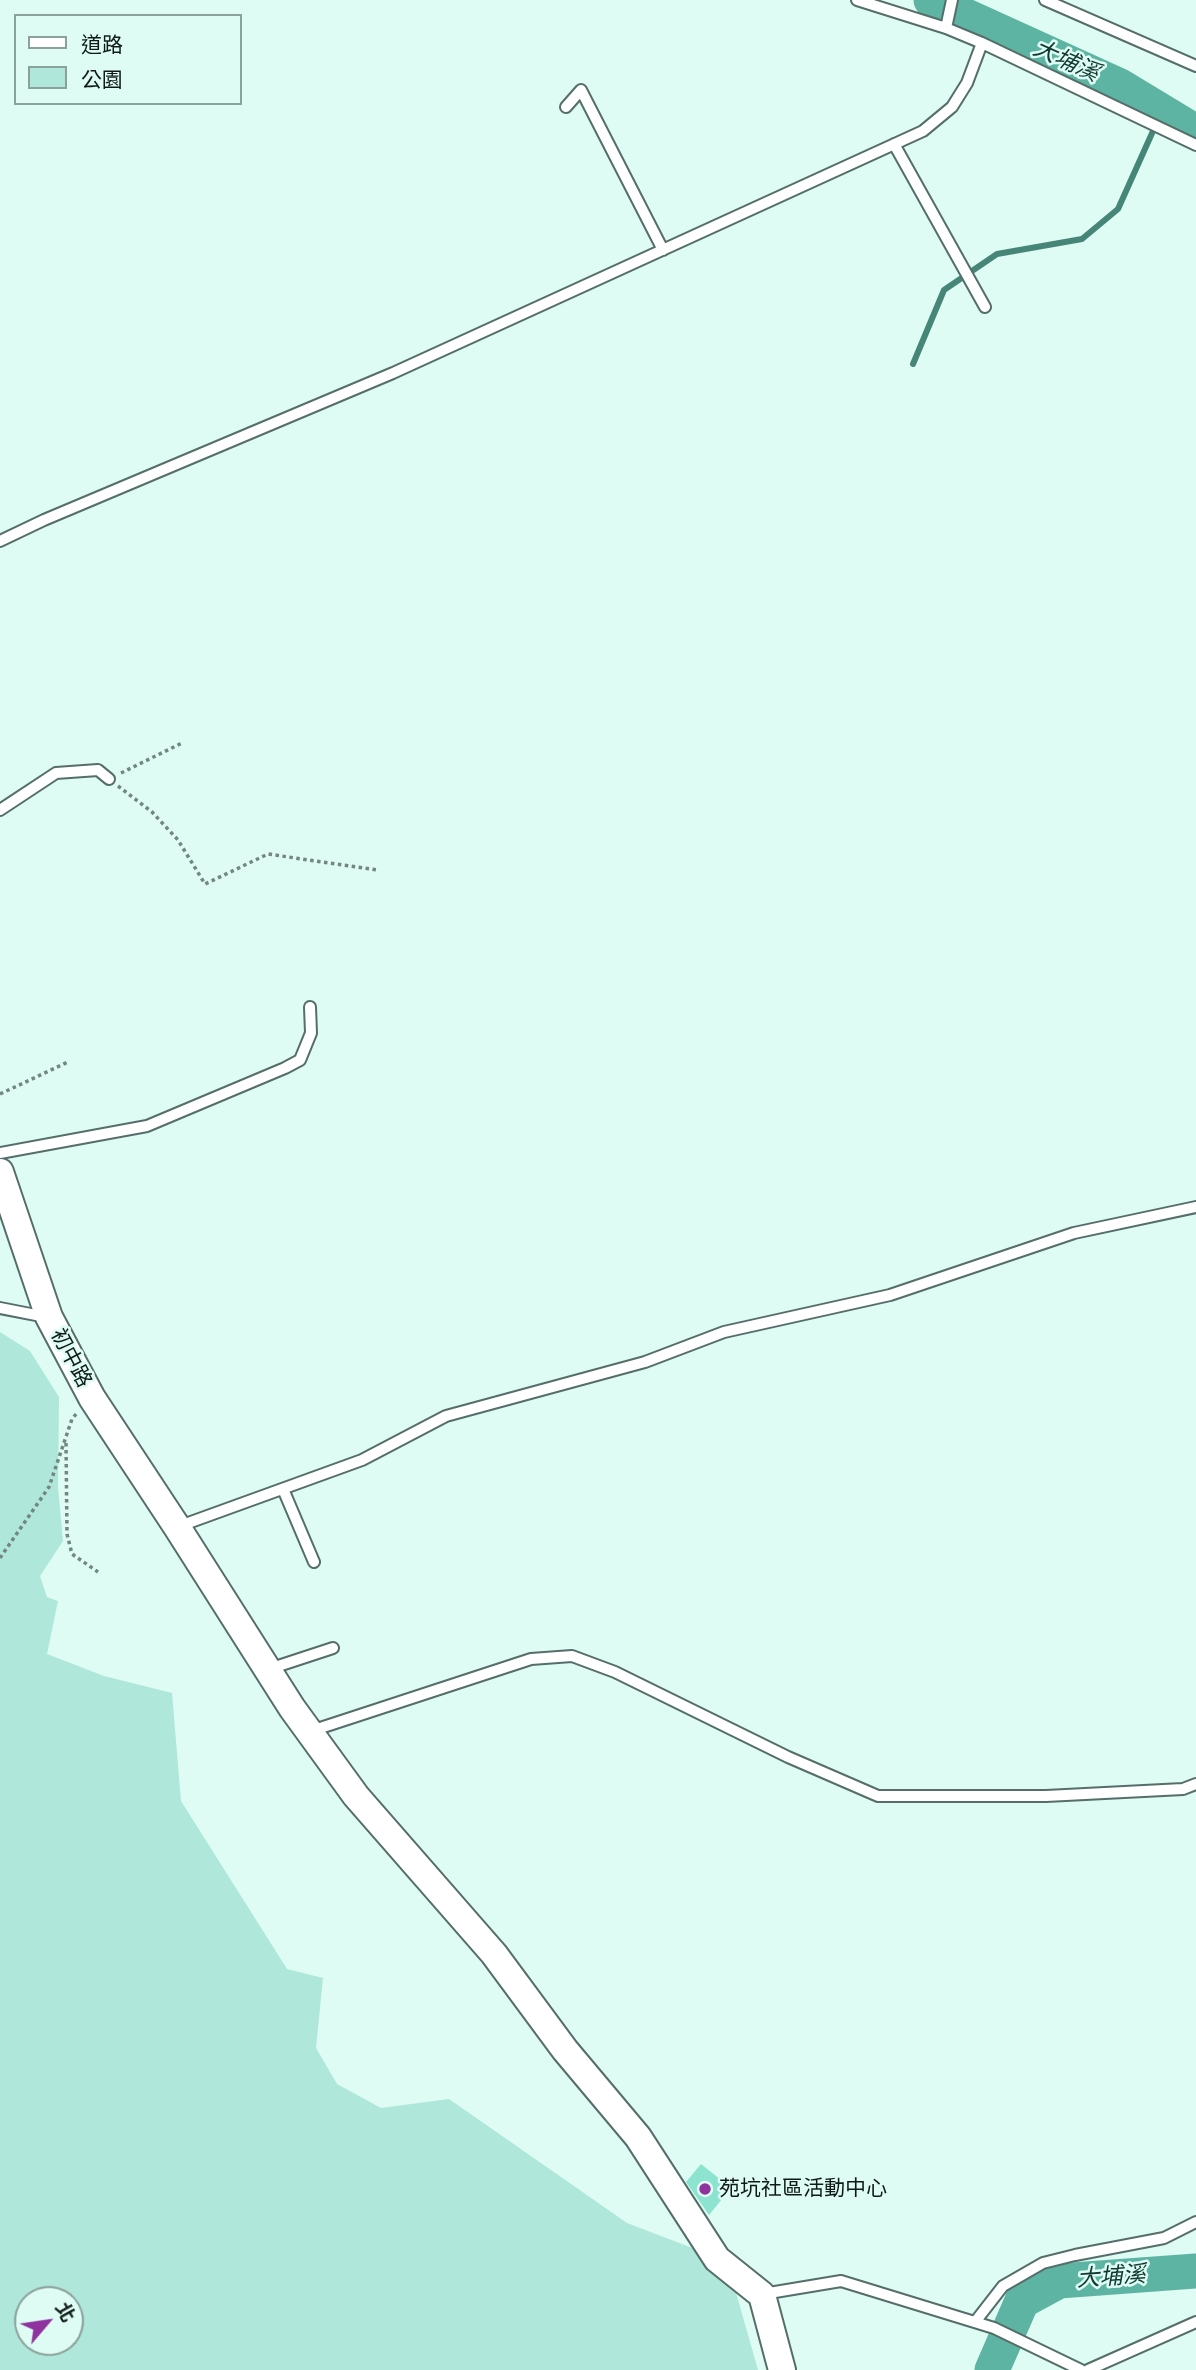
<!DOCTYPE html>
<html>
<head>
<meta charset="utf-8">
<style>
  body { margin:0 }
  #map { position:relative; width:1196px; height:2370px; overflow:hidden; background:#defbf4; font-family:Raleway,"Noto Sans TC",sans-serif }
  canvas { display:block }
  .legend { position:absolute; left:14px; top:14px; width:228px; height:91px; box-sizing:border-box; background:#defbf4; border:2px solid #8ba19c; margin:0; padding:9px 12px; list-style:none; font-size:21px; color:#0f1a17 }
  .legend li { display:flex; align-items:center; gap:14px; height:35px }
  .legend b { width:35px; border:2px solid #8ba19c }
  .north { position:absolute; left:14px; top:2286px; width:70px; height:70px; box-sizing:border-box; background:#defbf4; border:2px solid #8ba19c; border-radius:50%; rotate:61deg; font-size:19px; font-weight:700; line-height:28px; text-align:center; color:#0f1a17 }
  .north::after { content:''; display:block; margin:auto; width:24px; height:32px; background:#8f349e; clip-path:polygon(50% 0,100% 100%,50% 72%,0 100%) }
</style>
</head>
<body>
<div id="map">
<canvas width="1196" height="2370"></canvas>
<ul class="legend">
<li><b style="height:9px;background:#fff"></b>道路</li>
<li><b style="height:19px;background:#afe7da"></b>公園</li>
</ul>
<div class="north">北</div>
</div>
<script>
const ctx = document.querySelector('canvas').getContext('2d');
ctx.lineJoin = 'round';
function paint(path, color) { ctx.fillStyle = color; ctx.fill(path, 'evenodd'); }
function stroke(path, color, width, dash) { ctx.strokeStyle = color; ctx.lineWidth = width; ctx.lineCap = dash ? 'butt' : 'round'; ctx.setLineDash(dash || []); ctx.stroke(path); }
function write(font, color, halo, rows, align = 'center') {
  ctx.font = font + ' Raleway,"Noto Sans TC",sans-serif'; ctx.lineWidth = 5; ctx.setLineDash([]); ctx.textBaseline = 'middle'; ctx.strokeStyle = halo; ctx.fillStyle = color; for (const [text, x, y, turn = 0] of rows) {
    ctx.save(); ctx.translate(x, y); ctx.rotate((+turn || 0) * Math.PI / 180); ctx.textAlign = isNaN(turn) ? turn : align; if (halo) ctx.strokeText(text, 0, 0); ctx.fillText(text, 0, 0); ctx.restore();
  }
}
paint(new Path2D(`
  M0,1332L30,1351L59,1397L58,1487L63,1541L40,1576L47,1597L58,1601L47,1654L104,1676L172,1693L181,1801L287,1969L323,1978L316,2048L337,2084L381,2108L449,2099L627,2223L708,2254L735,2289L758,2370H0ZM28,2300H70V2342H28Z`), '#afe7da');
stroke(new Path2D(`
  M913,364L944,290L997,254L1082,239L1118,209L1162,111`), '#468679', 6);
stroke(new Path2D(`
  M931,0L1120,86L1196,132
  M992,2370L1022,2301L1059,2281L1196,2271`), '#5eb4a3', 35);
paint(new Path2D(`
  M701,2164L731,2188L709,2215L686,2182Z`), '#8ce3d0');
const service = new Path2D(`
  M857,0L946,28L982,43L1196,145
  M1045,0L1196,66
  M946,28L952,0
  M566,107L581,90L663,250
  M894,144L985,307
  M0,541L44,520L393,373L923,131L952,107L967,83L982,43
  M0,810L56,773L98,770L109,779
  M0,1153L147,1126L285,1068L300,1060L311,1033L310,1007
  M0,1308L46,1317
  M283,1489L314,1562
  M177,1527L362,1460L446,1416L645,1362L724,1332L890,1295L1074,1233L1196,1207
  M269,1669L333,1648
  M311,1731L531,1659L572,1656L615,1672L788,1757L878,1796H1046L1183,1789L1196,1784
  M763,2294L841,2281L994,2328L1081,2370
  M975,2322L1003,2286L1043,2263L1075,2255L1164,2238L1196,2222
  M1088,2370L1196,2322`);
const tertiary = new Path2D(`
  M0,1172L49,1317L92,1398L177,1527L292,1708L356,1796L494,1954L565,2050L638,2137L717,2259L762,2295L782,2370`);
stroke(service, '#556e69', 14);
stroke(tertiary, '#556e69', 30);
stroke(new Path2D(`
  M121,773L182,743
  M118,786L152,812L178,840L205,884L268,854L377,870
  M0,1094L68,1062
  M66,1443L67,1534L72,1554L98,1572
  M0,1558L49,1487L72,1419L77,1413`), '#738681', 3.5, [3.5, 3.5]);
stroke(service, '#fff', 10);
stroke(tertiary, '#fff', 26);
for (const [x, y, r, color] of [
  [705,2189,7,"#8f349e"]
]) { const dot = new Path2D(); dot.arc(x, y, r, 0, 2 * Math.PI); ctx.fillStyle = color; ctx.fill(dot); stroke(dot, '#defbf4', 2.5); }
write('21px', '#0f1a17', '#defbf4', [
  ["初中路",71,1358,62]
]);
write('21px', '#0f1a17', '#defbf4', [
  ["苑坑社區活動中心",719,2189]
], 'left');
write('italic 23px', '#103932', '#defbf4', [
  ["大埔溪",1066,61,24],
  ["大埔溪",1111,2277,-4]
]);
</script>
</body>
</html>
